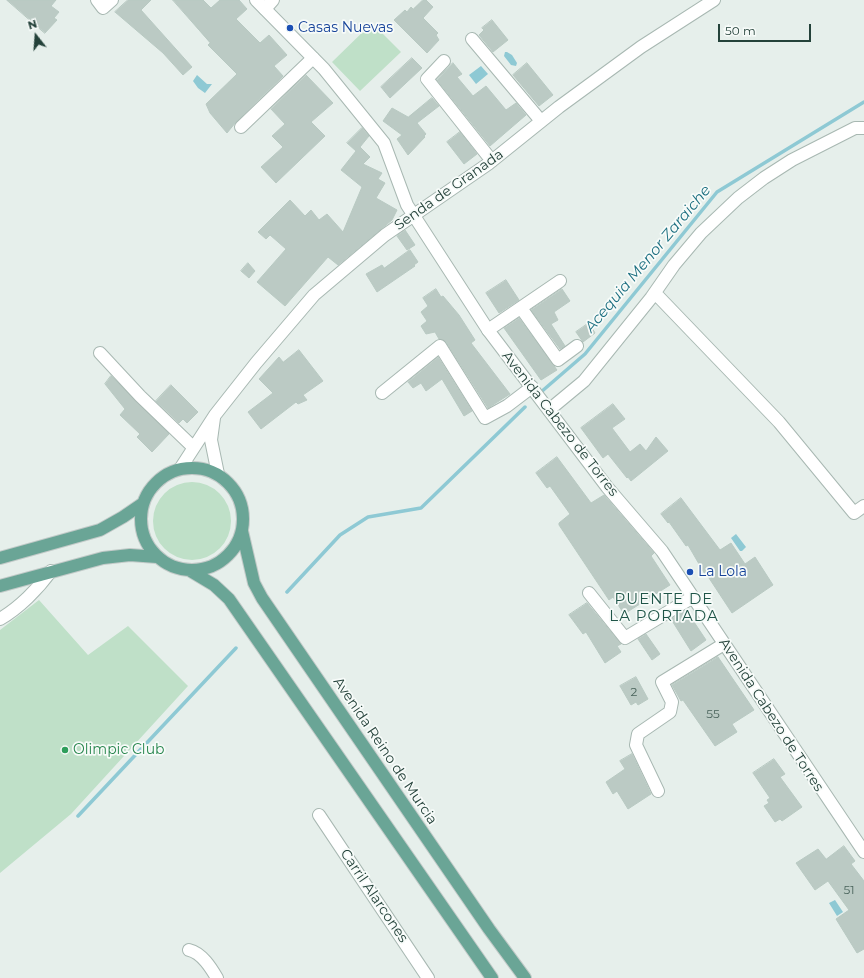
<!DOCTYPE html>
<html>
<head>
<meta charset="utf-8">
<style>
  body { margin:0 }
  #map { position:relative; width:864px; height:978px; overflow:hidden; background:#e6efeb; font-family:Montserrat,sans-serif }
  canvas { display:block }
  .north { position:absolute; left:16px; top:16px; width:40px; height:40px; -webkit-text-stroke:3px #f7fbf9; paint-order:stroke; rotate:343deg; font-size:11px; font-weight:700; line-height:16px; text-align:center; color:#24423a }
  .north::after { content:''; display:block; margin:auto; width:14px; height:18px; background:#24423a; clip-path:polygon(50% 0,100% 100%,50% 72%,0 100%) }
  .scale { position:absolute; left:718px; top:24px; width:93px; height:18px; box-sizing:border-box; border:2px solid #24423a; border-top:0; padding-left:5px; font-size:12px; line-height:14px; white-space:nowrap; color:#24423a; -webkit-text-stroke:3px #f7fbf9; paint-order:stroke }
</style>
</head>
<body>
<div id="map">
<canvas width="864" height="978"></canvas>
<div class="north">N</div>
<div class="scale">50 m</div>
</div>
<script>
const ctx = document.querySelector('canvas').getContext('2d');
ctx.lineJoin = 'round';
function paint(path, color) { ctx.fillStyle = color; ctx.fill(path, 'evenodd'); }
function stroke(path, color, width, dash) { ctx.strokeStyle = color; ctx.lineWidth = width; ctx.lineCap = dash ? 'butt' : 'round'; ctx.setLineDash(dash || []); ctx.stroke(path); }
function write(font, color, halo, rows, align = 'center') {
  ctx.font = font + ' Montserrat,sans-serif'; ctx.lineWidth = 3.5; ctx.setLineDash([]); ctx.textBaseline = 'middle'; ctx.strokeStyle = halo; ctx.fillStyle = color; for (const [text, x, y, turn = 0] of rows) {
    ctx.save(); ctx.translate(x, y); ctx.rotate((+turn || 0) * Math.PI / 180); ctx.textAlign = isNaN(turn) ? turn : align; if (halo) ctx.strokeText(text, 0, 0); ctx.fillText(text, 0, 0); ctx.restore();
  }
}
paint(new Path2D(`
  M372,23L401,52L360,91L332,62Z
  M153 521a39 39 0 1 1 78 0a39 39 0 1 1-78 0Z
  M39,600L88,655L128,626L188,686L71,814L0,873V630Z`), '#bfe0c8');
paint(new Path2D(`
  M505,52H507L512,55L517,63L516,66L511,65L504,56Z
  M481,66L488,74L476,84L469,75Z
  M197,75L207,84H212L205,93L198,88L193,81Z
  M736,534L746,547L742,551H740L731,538Z
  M835,900L843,912L837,916L829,903Z`), '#8ec9d4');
stroke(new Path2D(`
  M541,392L585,354L717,192L864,102
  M287,592L340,535L368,517L421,508L525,407
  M78,816L236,648`), '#8ec9d4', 3.5);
const building = new Path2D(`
  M7,0H56L51,6L59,12L54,18L57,20L45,33Z
  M128,0H151L141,10L192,67L183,75L163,53L115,12Z
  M173,0H203L211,8L220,0H239L247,9L236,19L260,43L269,35L287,55L274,66L283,76L236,122L227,133L210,113L206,104L237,74L208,45L210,43Z
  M423,0H426L433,7L423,18L438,33L436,35L439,40L427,53L394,20L405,10L407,12L411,7L413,9Z
  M492,20L508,40L493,52L479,35L484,30L482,28Z
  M412,58L422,68L390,98L381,87Z
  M453,63L462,74L457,77L473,96L486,86L506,110L516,103L526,115L490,146L437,80Z
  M527,63L553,95L539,106L513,75Z
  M306,75L333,103L311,122L325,136L276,183L261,167L283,147L272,136L285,124L271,109Z
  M432,98L439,106L417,123L426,134L424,136L425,137L408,155L397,139L402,135L383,121L392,108L408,117Z
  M362,128L369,136L360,147L370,157L363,164L382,173L378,179L385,183L376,198L397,210L392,220L338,265L328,257L285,306L257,282L286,249L270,235L266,239L258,232L290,200L305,216L311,210L319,220L327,214L343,232L362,187L341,170L356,151L347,143Z
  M460,132L477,154L464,164L447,142Z
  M405,230L415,245L407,250L397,236Z
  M410,250L418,262L414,265L415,266L377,292L366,274L382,265L384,268Z
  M248,263L255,271L249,278L241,271Z
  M506,280L519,300L499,313L486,293Z
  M436,289L441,297L443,296L459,315L475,340L471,343L510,394L488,408L446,342L439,339L435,332L426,334L421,326L427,321L421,312L428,306L423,298Z
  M562,289L570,301L554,312L558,320L551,324L565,346L560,349L531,310Z
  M519,318L557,370L541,380L504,328Z
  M589,323L595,333L583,342L576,332Z
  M299,350L323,381L303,395L307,400L298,404L296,402L261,429L248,412L273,393L259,379L279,357L283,362Z
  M438,357L472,411L464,416L442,379L426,391L421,383L413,388L408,382Z
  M111,376L169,434L152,452L137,437L140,434L120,415L125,409L105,384Z
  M171,385L198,412L187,423L183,419L179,423L156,401Z
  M613,404L625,419L612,428L630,452L640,444L646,451L656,437L668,451L631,481L628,477L627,478L608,454L603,458L581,428Z
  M557,457L591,503L604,495L654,553L651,556L670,585L624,614L613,597L609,600L559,525V523L570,514L550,486L547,488L536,473Z
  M681,498L720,550L731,543L745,564L755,557L773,585L732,613L707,575L706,576L688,545L686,546L669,522L668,523L661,514Z
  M587,603L621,644L617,646L621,652L605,663L586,632L583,634L569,615Z
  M686,610L706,640L691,651L671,619Z
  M646,634L660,654L652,660L638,639Z
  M718,657L754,710L732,724L737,732L715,746L683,700L681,701L672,685Z
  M636,677L648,699L638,705L636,702L631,705L620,686Z
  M632,754L651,794L628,809L617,791L613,794L606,782L625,769L620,761Z
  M774,759L785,774L780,777L802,807L782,821L780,819L775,822L764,806L769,803L767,800L770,798L753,773Z
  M844,846L855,861L851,864L864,881V949L857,953L836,919L849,910L828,881L815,890L796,863L818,849L826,859Z`);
paint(building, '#bbcac4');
stroke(building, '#b8c9c2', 1);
const minor = new Path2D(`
  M97,0L103,8L112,0
  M265,9L273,0
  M472,39L541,121
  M444,61L427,79L492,161
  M241,127L313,58
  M655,293L779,422L854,513L864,506
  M521,308L558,360L577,346
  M488,330L560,281
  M100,353L140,396L193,447
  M382,393L440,346L485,418L507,406L532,387
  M549,410L584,381L651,298L674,265L701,233L738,198L764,178L792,160L855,128H864
  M214,418L211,440L218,474
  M180,469L215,415L256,363L314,295L385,235L488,164L559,107L641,47L714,0
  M589,593L625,638L693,597
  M0,619C19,608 38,589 51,571
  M658,791L636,745L638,734L670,712L672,702L662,682L724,644
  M319,815L428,978
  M189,950C202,953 211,968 217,978`);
const tertiary = new Path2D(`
  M256,0L324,69L384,143L407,205L488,330L607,487L662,551L864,852`);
const primary = new Path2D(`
  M141 519a51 51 0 1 1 102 0a51 51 0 1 1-102 0Z
  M242,531L254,583L262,598L489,929L525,978
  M0,558L100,530L123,517L142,504
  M189,570L214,585L229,599L492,978
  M0,586L103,558L130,555L157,557`);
stroke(minor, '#a8b8b2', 14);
stroke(tertiary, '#a8b8b2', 14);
stroke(primary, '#c2cac8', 14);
stroke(minor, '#fff', 12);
stroke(tertiary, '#fff', 12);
stroke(primary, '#6aa596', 12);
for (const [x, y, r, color] of [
  [290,28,4,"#1a4fb4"],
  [690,572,4,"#1a4fb4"],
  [65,750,4,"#2e9e5b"]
]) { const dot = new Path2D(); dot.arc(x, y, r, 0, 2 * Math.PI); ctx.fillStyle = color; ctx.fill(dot); stroke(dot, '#f7fbf9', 1.5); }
write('12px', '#4a645c', null, [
  ["2",634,692],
  ["55",713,714],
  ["51",849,890]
]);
write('14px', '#164399', '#f7fbf9', [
  ["Casas Nuevas",298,28],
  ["La Lola",698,572]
], 'left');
write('14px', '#24423a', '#f7fbf9', [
  ["Senda de Granada",449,190,-35],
  ["Avenida Cabezo de Torres",560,424,52],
  ["Avenida Cabezo de Torres",771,715,57],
  ["Avenida Reino de Murcia",385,751,56],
  ["Carril Alarcones",374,896,56]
]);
write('14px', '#27864d', '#f7fbf9', [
  ["Olimpic Club",73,750]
], 'left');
write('italic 15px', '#1c6f80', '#f7fbf9', [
  ["Acequia Menor Zaraiche",648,259,-50]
]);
ctx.letterSpacing = '1px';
write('15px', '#1f5548', '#f7fbf9', [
  ["PUENTE DE",664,600],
  ["LA PORTADA",664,617]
]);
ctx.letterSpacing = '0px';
</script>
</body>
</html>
